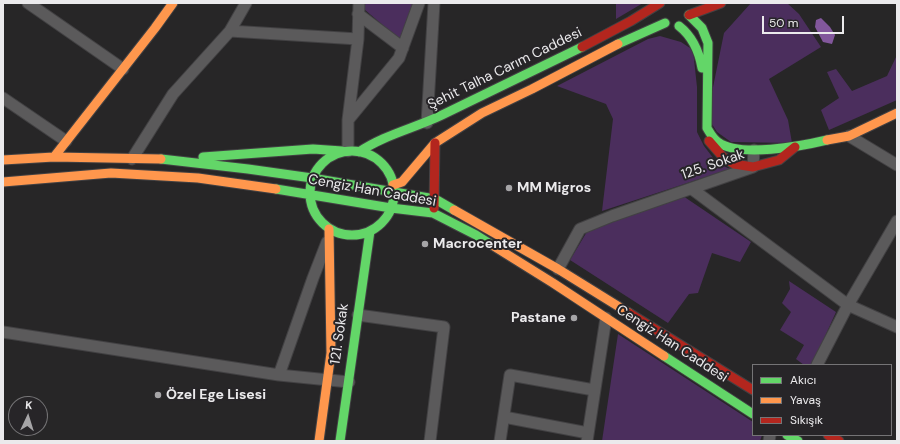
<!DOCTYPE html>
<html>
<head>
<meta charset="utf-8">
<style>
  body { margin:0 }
  #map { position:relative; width:900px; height:444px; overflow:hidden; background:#272627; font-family:"DM Sans",sans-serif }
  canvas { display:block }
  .frame { position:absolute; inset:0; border:4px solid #ebeaec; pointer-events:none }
  .legend { position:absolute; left:752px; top:364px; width:140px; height:72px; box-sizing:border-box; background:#272528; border:1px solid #757476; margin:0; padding:5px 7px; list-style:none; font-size:12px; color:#ebeaec }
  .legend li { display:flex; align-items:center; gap:8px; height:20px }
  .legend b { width:20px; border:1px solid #757476 }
  .north { position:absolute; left:8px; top:396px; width:40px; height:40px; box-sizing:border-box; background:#272528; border:1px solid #757476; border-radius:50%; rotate:4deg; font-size:11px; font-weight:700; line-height:16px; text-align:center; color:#ebeaec }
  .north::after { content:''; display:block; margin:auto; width:14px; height:18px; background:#a6a5a7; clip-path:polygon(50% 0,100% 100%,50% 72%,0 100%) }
  .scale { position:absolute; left:762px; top:16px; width:82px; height:18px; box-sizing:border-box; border:2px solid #ebeaec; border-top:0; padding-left:5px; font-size:12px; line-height:14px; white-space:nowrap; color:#ebeaec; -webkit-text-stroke:3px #272528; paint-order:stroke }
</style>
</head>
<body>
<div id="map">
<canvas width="900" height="444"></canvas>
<div class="frame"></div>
<ul class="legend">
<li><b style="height:5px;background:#63d668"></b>Akıcı</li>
<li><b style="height:5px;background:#ff974d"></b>Yavaş</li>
<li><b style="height:5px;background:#b3261e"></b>Sıkışık</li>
</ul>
<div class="north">K</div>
<div class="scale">50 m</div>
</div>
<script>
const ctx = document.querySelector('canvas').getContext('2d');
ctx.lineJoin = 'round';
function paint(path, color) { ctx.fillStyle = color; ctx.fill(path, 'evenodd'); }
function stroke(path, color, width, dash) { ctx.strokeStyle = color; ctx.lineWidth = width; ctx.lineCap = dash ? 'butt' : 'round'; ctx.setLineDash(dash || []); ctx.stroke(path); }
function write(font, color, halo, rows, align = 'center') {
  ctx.font = font + ' "DM Sans",sans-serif'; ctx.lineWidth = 4; ctx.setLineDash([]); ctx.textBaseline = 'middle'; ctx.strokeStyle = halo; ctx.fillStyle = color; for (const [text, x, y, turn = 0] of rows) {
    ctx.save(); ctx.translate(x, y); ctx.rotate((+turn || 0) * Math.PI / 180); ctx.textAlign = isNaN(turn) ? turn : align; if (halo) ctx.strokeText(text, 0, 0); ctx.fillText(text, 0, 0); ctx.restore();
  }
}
paint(new Path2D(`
  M364,3H413L400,40L364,9Z
  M616,3H643L616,19Z
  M751,3H787L799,14L821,47L769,79L788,120L792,143L731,142L717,132L710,121V102L724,33Z
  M660,36L681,42L693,50L697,87V132L704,146L717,163L730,169L602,211L613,119L606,104L557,86L648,39Z
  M897,55V100L829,130L821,110L839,98L827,72L836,69L852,91L887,76Z
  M683,196L751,242L740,262L712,253L698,293L689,294L668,323L570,260L588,230Z
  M789,281L836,312L812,365H804L796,359L804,345L780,330L791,312L782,303L790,289Z
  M618,334L753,422V435H762L760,441H602Z`), '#4b2e5d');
paint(new Path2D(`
  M821,18L830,27L835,35L832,44L823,42L815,27L816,20Z`), '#82579c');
const street = new Path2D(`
  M28,3L123,69
  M358,14L403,48
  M230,31L246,3
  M3,98L66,141
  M349,119L399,58L419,3
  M427,123L434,3
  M849,136L897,165
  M348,151V120L358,39L359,3
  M132,159L173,94L230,31L358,39
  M692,189L848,305L897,327
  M558,269L580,229L612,216L753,167L754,150
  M358,315L444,327L430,441
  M3,332L279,375L349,382
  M817,365L848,305L897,221
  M279,375L313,278L327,242
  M504,417L588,433
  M500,441L510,375L594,390
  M587,441L606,318
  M769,441L770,435`);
const fast = new Path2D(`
  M689,15L702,28L708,43L707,128C710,133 713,139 718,142C739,158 802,146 827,140
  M679,26C693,37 699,51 702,68
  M618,44L665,23
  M310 193a42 42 0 1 1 84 0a42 42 0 1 1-84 0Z
  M359,152C384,135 415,128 442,115L582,47
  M203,157L313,149L342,151
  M161,159L248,169L312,178L435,199L454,210
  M276,189L391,208L433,213L476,235L492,245
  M664,356L753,414
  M787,435L798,441
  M340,441L370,231`);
const slow = new Path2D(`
  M827,140L849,136L897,113
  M54,157L155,28L173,3
  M3,160L54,157L161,159
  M3,182L111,173L198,178L276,189
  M393,185L402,182L435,143L482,113L532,89L618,44
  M454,210L558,269L629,313
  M492,245L553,283L664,356
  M319,441L331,353L329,229`);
const jam = new Path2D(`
  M689,15L721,3
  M582,47L631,21L660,3
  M709,141L723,157L734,164L753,167L779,160L795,147
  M434,208L435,143
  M629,313L753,390
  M828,435L839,441`);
stroke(street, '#424143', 13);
stroke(fast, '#424143', 11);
stroke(slow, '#424143', 11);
stroke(jam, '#424143', 11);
stroke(street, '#5b5a5b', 11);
stroke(fast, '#63d668', 9);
stroke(slow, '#ff974d', 9);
stroke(jam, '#b3261e', 9);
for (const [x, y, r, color] of [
  [509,188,4,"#a6a5a7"],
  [425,244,4,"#a6a5a7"],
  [574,318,4,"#a6a5a7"],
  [158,395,4,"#a6a5a7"]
]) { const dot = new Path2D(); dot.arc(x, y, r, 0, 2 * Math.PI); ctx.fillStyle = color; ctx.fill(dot); stroke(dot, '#272528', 1.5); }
write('14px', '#ebeaec', '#272528', [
  ["Şehit Talha Carım Caddesi",505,69,-26],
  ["125. Sokak",713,165,-19],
  ["Cengiz Han Caddesi",372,191,10],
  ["121. Sokak",340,334,-82],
  ["Cengiz Han Caddesi",672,344,33]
]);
write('bold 14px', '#ebeaec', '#272528', [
  ["MM Migros",517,188],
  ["Macrocenter",433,244],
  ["Pastane",566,318,"right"],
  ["Özel Ege Lisesi",166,395]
], 'left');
</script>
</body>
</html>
